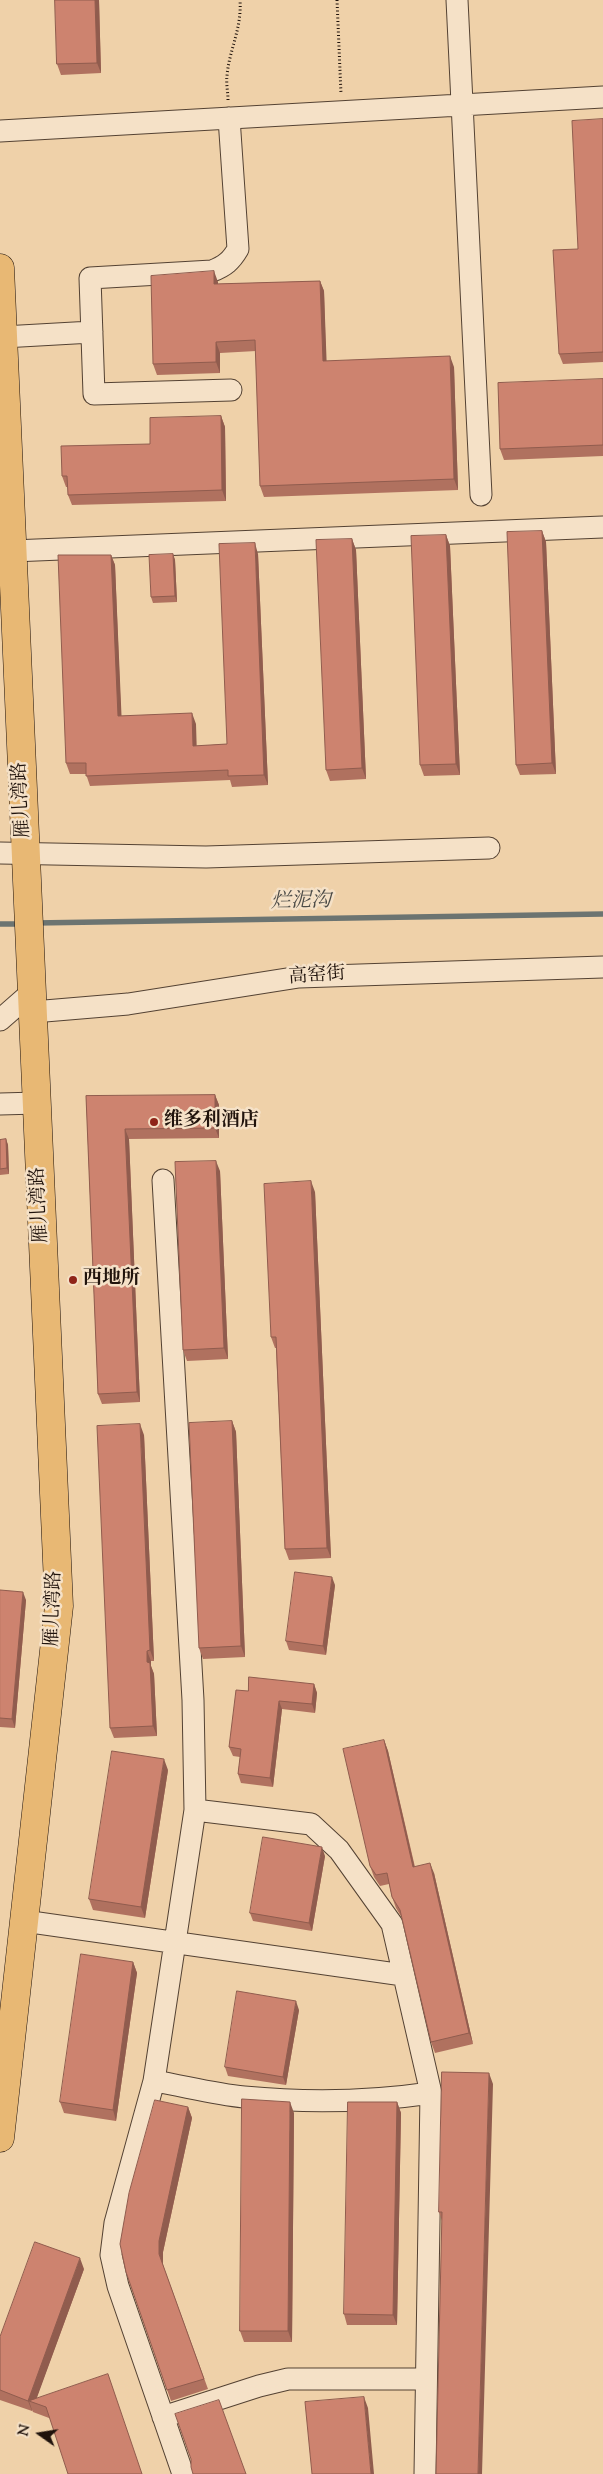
<!DOCTYPE html>
<html>
<head>
<meta charset="utf-8">
<style>
  body { margin:0 }
  #map { position:relative; width:603px; height:2474px; overflow:hidden; background:#efd1a9; font-family:"Sorts Mill Goudy",serif }
  canvas { display:block }
  .north { position:absolute; left:15px; top:2409px; width:50px; height:50px; -webkit-text-stroke:4px #f5e1c7; paint-order:stroke; rotate:283deg; font-size:14px; font-weight:700; line-height:20px; text-align:center; color:#20130c }
  .north::after { content:''; display:block; margin:auto; width:18px; height:22px; background:#20130c; clip-path:polygon(50% 0,100% 100%,50% 72%,0 100%) }
</style>
</head>
<body>
<div id="map">
<canvas width="603" height="2474"></canvas>
<div class="north">N</div>
</div>
<script>
const ctx = document.querySelector('canvas').getContext('2d');
ctx.lineJoin = 'round';
function stroke(path, color, width, dash) { ctx.strokeStyle = color; ctx.lineWidth = width; ctx.lineCap = dash ? 'butt' : 'round'; ctx.setLineDash(dash || []); ctx.stroke(path); }
function paint(path, color) { ctx.fillStyle = color; ctx.fill(path, 'evenodd'); }
function write(font, color, halo, rows, align = 'center') {
  ctx.font = font + ' "Sorts Mill Goudy","Noto Serif SC",serif'; ctx.lineWidth = 5; ctx.setLineDash([]); ctx.textBaseline = 'middle'; ctx.strokeStyle = halo; ctx.fillStyle = color; for (const [text, x, y, turn = 0] of rows) {
    ctx.save(); ctx.translate(x, y); ctx.rotate((+turn || 0) * Math.PI / 180); ctx.textAlign = isNaN(turn) ? turn : align; if (halo) ctx.strokeText(text, 0, 0); ctx.fillText(text, 0, 0); ctx.restore();
  }
}
stroke(new Path2D(`
  M35,923L603,914
  M0,924H21`), '#6c7471', 5.5);
const minor = new Path2D(`
  M457,0L481,495
  M229,118L238,249C231,261 225,266 212,271L90,278L94,394L231,390
  M0,131L603,97
  M3,337L92,332
  M12,551L603,527
  M0,853L206,857L489,848
  M33,1012L128,1004L299,977L603,967
  M0,1020L32,992
  M0,1104L37,1103
  M163,1180L193,1700L195,1810L154,2081L115,2223L111,2255L118,2286L183,2474
  M195,1810L311,1824L339,1850L392,1924L431,2093L425,2474
  M24,1921L403,1975
  M154,2081C184,2086 214,2094 244,2097C307,2103 369,2102 431,2093
  M163,2417L259,2386L288,2379H426`);
const major = new Path2D(`
  M0,268L59,1606L0,2138`);
stroke(minor, '#544233', 23);
stroke(major, '#20130c', 29);
stroke(new Path2D(`
  M337,0L341,94
  M228,100C228,92 226,84 227,76C229,50 242,29 240,0`), '#20130c', 3, [1, 2.5]);
stroke(minor, '#f5e1c7', 21);
stroke(major, '#e8b874', 28);
paint(new Path2D(`
  M55,0H99L101,73L61,75L57,64Z
  M603,119V362L563,364L559,354Z
  M320,281L324,291L326,361L454,367L458,490L264,497L260,486L256,351L220,353V373L157,375L153,364L218,282V284Z
  M603,379V456L504,460L500,449Z
  M221,416L225,427L226,501L72,505L68,495V487H66L62,476L150,444Z
  M542,531L546,542L556,774L520,775L516,765Z
  M446,535L450,546L460,775L424,776L420,765Z
  M352,539L356,550L366,779L330,781L326,770Z
  M173,554L175,560L177,602L153,603L151,597Z
  M258,554L268,785L232,787L230,780L90,786L86,774H70L66,763L111,555L115,565L121,716L196,724V746L227,744Z
  M215,1095L219,1105V1138L129,1139L140,1402L102,1404L98,1394L86,1096Z
  M6,1139L8,1145L9,1174L0,1175V1140Z
  M220,1171L228,1359L187,1361L183,1350Z
  M315,1192L331,1558L289,1560L285,1549L276,1348H275L271,1337Z
  M232,1421L236,1432L245,1657L203,1659L199,1648Z
  M144,1435L154,1661H151V1666L154,1674L157,1736L114,1738L110,1728Z
  M335,1585L326,1655L289,1650L286,1641Z
  M0,1590L26,1600L15,1728L0,1727Z
  M314,1684L317,1693L315,1713L282,1709L273,1787L241,1783L238,1774L240,1757L233,1756L229,1747L248,1691Z
  M384,1740L388,1751L415,1867L434,1873L473,2044L435,2053L431,2042L402,1918L396,1908L392,1897L389,1884L380,1886L374,1877L370,1866Z
  M168,1770L145,1918L93,1910L89,1899Z
  M325,1856L312,1931L253,1921L250,1913Z
  M133,1962L137,1973L116,2121L64,2113L60,2102Z
  M299,2010L286,2085L228,2076L225,2067Z
  M493,2084L442,2221L439,2212Z
  M397,2102L401,2113L397,2325H347L344,2314Z
  M188,2107L192,2118L163,2252V2265L208,2389L171,2401L126,2272Z
  M294,2113L292,2342H244L240,2331Z
  M84,2269L36,2399L108,2374L49,2418L33,2412L32,2410V2411L0,2400V2337Z`), '#b0715f');
paint(new Path2D(`
  M95,0H99L101,73L97,63Z
  M214,271L218,282V295L214,284Z
  M320,281L324,291L327,372L323,361Z
  M216,342L220,353V373L216,362Z
  M450,356L454,367L458,490L454,479Z
  M221,416L225,427L226,501L222,490Z
  M542,531L546,542L556,774L552,763Z
  M446,535L450,546L460,775L456,764Z
  M352,539L356,550L366,779L362,768Z
  M255,543L258,554L268,785L264,775Z
  M173,554L175,560L177,602L175,596Z
  M111,555L115,565L122,727L118,716Z
  M192,713L196,724L197,757L193,746Z
  M215,1095L219,1105V1138L215,1128Z
  M125,1129L129,1139L140,1402L137,1392Z
  M6,1139L8,1145L9,1174L7,1168Z
  M216,1161L220,1171L228,1359L224,1348Z
  M311,1181L315,1192L331,1558L327,1548Z
  M232,1421L236,1432L245,1657L241,1646Z
  M140,1424L144,1435L154,1661L150,1650Z
  M332,1577L335,1585L326,1655L323,1646Z
  M23,1592L26,1600L15,1728L12,1719Z
  M147,1651L151,1661V1666L154,1674L157,1736L153,1726L147,1662Z
  M314,1684L317,1693L315,1713L312,1704Z
  M279,1701L282,1709L273,1787L270,1778Z
  M384,1740L388,1751L417,1878L413,1867Z
  M164,1759L168,1770L145,1918L141,1907Z
  M322,1847L325,1856L312,1931L309,1923Z
  M430,1863L434,1873L473,2044L469,2033Z
  M133,1962L137,1973L116,2121L113,2110Z
  M296,2001L299,2010L286,2085L283,2077Z
  M489,2073L493,2084L482,2474H478Z
  M290,2102L294,2113L292,2342L288,2331Z
  M397,2102L401,2113L397,2325L393,2315Z
  M188,2107L192,2118L163,2252V2265L208,2389L159,2254V2241Z
  M80,2258L84,2269L35,2403L29,2401L32,2410V2411L28,2401Z
  M364,2397L368,2408L374,2474H371Z`), '#905c4e');
const building = new Path2D(`
  M55,0H95L97,63L57,64Z
  M603,119V352L559,354L553,250L578,249L572,121Z
  M214,271V284L320,281L323,361L450,356L454,479L260,486L255,340L216,342V362L153,364L151,276Z
  M603,379V445L500,449L498,383Z
  M221,416L222,490L68,495L67,476H62L61,446L150,444V418Z
  M542,531L552,763L516,765L507,532Z
  M446,535L456,764L420,765L411,536Z
  M352,539L362,768L326,770L316,540Z
  M255,543L264,775L228,776V770L86,776V763H66L58,555H111L118,716L192,713L193,746L227,744L219,544Z
  M173,554L175,596L151,597L149,555Z
  M215,1095V1128L125,1129L137,1392L98,1394L86,1096Z
  M6,1139L7,1168L0,1169V1140Z
  M216,1161L224,1348L183,1350L175,1162Z
  M311,1181L327,1548L285,1549L276,1337H271L264,1184Z
  M232,1421L241,1646L199,1648L189,1423Z
  M140,1424L150,1650L147,1651V1662L150,1663L153,1726L110,1728L97,1426Z
  M295,1572L332,1577L323,1646L286,1641Z
  M0,1590L23,1592L12,1719L0,1718Z
  M249,1677L314,1684L312,1704L279,1701L270,1778L238,1774L241,1749L229,1747L236,1690L248,1691Z
  M384,1740L413,1867L430,1863L469,2033L431,2042L400,1910L392,1897L387,1873L376,1875L370,1866L343,1749Z
  M112,1751L164,1759L141,1907L89,1899Z
  M263,1837L322,1847L309,1923L250,1913Z
  M81,1954L133,1962L113,2110L60,2102Z
  M237,1991L296,2001L283,2077L225,2067Z
  M442,2072L489,2073L478,2474H436L442,2212H439Z
  M242,2099L290,2102L288,2331H240Z
  M155,2100L188,2107L159,2241V2254L204,2379L167,2390L126,2272L120,2244L129,2193Z
  M348,2102H397L393,2315L344,2314Z
  M35,2242L80,2258L28,2401L0,2390V2337Z
  M108,2374L142,2474H68L46,2407L29,2401Z
  M364,2397L371,2474H312L305,2402Z
  M219,2400L246,2474H193L191,2467V2459L175,2414Z`);
paint(building, '#cd836f');
stroke(building, '#905c4e', 1);
for (const [x, y, r, color] of [
  [154,1122,5,"#8f2418"],
  [73,1280,5,"#8f2418"]
]) { const dot = new Path2D(); dot.arc(x, y, r, 0, 2 * Math.PI); ctx.fillStyle = color; ctx.fill(dot); stroke(dot, '#f5e1c7', 2); }
write('19px', '#20130c', '#f5e1c7', [
  ["雁儿湾路",23,800,-93],
  ["高窑街",317,977,-4],
  ["雁儿湾路",41,1205,-93],
  ["雁儿湾路",55,1609,-88]
]);
write('bold 19px', '#20130c', '#f5e1c7', [
  ["维多利酒店",164,1122],
  ["西地所",83,1280]
], 'left');
write('italic 20px', '#4c4b47', '#f5e1c7', [
  ["烂泥沟",301,903,-1]
]);
</script>
</body>
</html>
